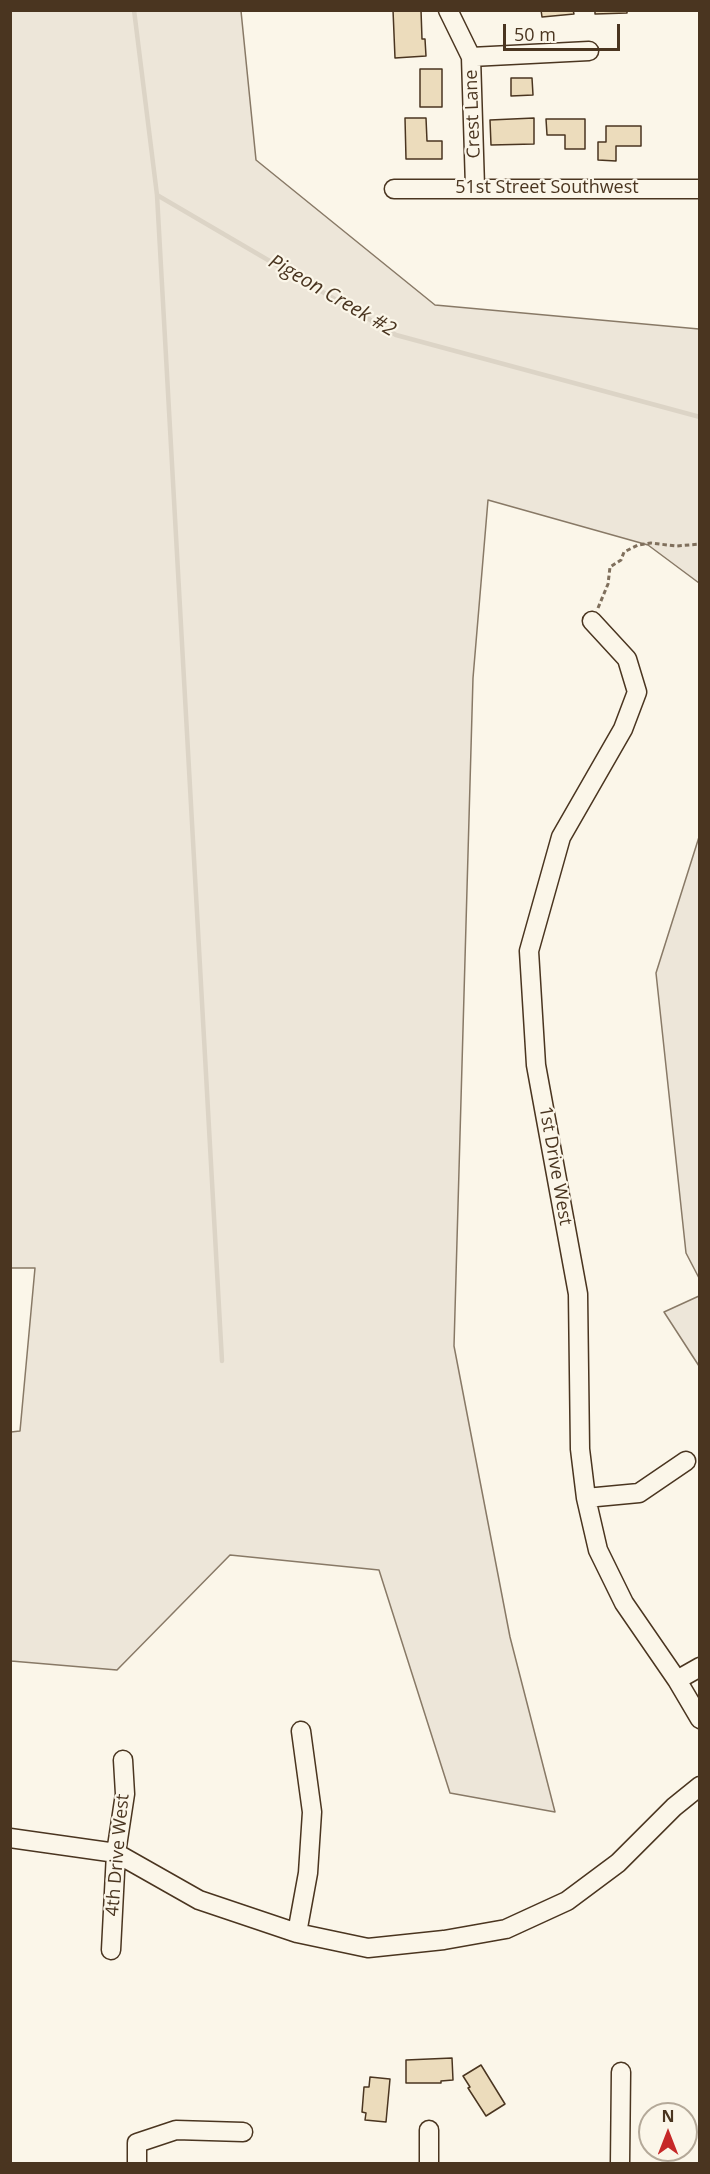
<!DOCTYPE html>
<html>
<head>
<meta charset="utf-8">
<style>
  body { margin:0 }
  #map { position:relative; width:710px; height:2174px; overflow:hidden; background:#fbf6e9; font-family:"Open Sans",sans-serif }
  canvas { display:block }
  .frame { position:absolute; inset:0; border:12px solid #4a3520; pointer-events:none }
  .north { position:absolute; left:638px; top:2102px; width:60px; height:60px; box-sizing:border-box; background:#fbf6e9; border:2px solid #b4a999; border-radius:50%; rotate:0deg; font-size:16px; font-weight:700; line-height:24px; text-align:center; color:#4a3520 }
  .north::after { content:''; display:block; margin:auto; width:21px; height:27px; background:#c62828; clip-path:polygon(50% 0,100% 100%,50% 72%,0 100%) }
  .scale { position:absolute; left:503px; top:24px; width:117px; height:27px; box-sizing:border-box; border:3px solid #4a3520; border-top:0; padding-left:8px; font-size:18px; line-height:21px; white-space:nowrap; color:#4a3520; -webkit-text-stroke:4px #fbf6e9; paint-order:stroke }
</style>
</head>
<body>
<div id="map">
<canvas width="710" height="2174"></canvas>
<div class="frame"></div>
<div class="north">N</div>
<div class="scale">50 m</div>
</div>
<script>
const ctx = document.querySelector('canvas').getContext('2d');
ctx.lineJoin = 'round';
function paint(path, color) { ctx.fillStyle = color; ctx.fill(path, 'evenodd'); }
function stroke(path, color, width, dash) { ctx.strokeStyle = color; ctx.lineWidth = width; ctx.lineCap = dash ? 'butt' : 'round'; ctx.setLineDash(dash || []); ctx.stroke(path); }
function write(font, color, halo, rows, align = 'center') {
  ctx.font = font + ' "Open Sans",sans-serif'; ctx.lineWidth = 4.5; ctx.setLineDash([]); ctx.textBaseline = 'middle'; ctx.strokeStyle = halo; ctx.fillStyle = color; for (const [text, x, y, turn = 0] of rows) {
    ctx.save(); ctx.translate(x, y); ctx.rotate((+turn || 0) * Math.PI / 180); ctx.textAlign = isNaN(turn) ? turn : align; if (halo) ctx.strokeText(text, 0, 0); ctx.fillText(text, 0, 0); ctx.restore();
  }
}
const green = new Path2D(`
  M11,10L241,11L256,160L435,305L699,329V583L648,545L488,500L473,678L454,1346L510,1637L555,1812L450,1793L379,1570L230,1555L117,1670L11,1661V1432L20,1431L35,1268H10Z
  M699,837V1278L686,1253L656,973Z
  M699,1296V1366L664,1312Z`);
paint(green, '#ede6d9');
stroke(green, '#887966', 1.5);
stroke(new Path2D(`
  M134,10L157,195L222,1361
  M157,195L396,335L700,417`), '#dcd4c6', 4.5);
const building = new Path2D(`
  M393,10H421L422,39H425L426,56L395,58Z
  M541,10H573L574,14L542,17Z
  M595,10H627V13L595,14Z
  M420,69H442V107H420Z
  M511,78H532L533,95L511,96Z
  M405,118H426L427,141H442V159H406Z
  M534,118V144L491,145L490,120Z
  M546,119H585V149H565V135H547Z
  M606,126H641V146H616V161L598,160V142H606Z
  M452,2058L453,2080L441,2081V2083H406V2060Z
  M481,2065L505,2104L486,2116L468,2088L470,2087L463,2076Z
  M370,2077L390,2079L386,2122L365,2120L366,2113L362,2112L364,2087H369Z`);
paint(building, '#ecdcbc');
stroke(building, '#4a3520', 1.5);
const minor = new Path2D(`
  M448,10L471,57L475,187
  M471,57L589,51
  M394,189H700
  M592,621L627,659L637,692L623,729L561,837L529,951L536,1065L578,1294L580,1449L586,1498L598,1550L624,1603L677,1680L700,1719
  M586,1498L639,1493L686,1461
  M677,1680L700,1667
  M10,1838L116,1853L199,1900L297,1933L368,1948L444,1940L506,1929L567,1901L618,1863L674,1807L700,1786
  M297,1933L308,1873L312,1812L301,1731
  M111,1950L116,1853L125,1794L123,1760
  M429,2130V2164
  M137,2164V2143L176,2130L243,2132
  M620,2164L621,2072`);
stroke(minor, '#4a3520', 21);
stroke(new Path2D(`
  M598,608L608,584L610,567L621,560L624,552L638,545L651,543L676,546L700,544`), '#7f6f5c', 3, [4.5, 3]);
stroke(minor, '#fbf6e9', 18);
write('18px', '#4a3520', '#fbf6e9', [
  ["Crest Lane",473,114,-92],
  ["51st Street Southwest",547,188],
  ["1st Drive West",555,1166,80],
  ["4th Drive West",118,1855,-85]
]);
write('italic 20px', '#4a3520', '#fbf6e9', [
  ["Pigeon Creek #2",332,296,30]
]);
</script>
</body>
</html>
